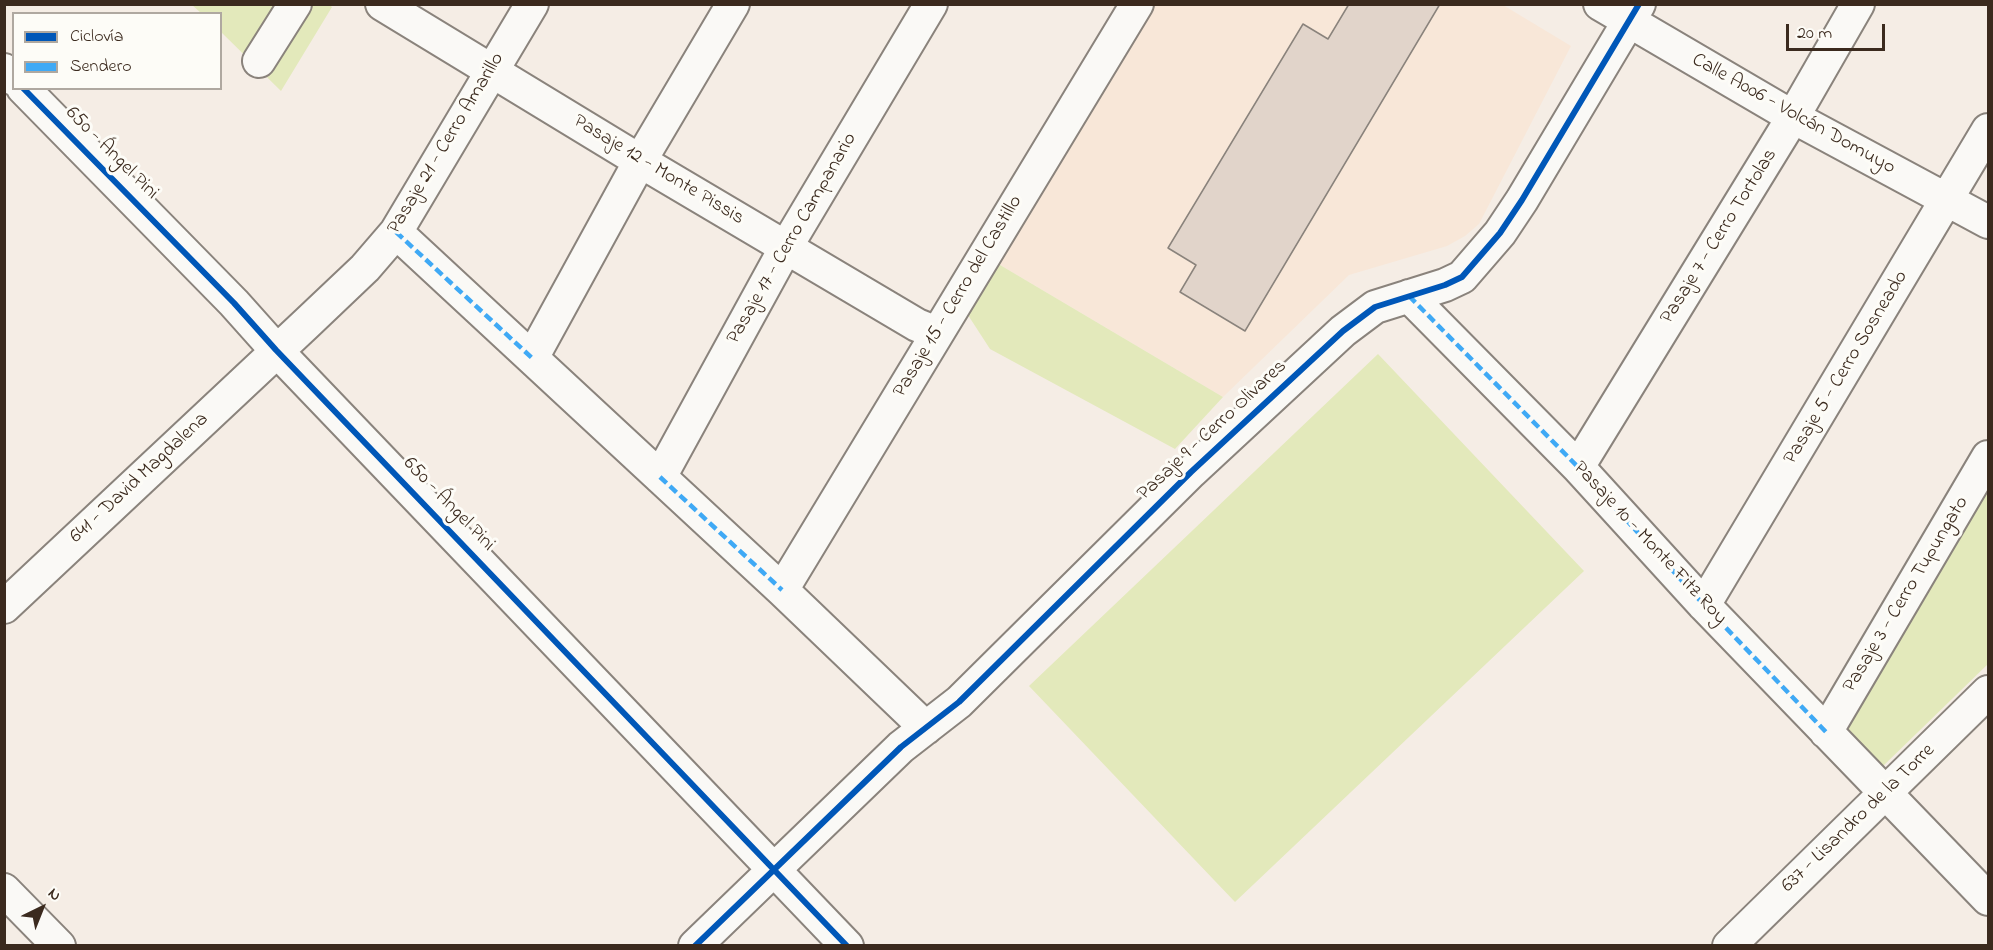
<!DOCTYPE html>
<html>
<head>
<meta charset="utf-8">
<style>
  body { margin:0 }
  #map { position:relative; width:1993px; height:950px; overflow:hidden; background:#f5ede5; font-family:"Indie Flower",sans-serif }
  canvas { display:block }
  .frame { position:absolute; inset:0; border:6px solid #3b2a1e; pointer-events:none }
  .legend { position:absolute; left:12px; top:12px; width:210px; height:78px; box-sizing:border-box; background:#fdfcf7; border:2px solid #afa8a0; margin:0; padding:8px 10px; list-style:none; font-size:18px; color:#3b2a1e }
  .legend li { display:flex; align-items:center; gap:12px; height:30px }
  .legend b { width:30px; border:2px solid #afa8a0 }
  .north { position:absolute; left:12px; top:878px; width:60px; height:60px; -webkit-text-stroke:4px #fdfcf7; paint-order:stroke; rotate:43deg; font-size:16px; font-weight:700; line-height:24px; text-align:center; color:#3b2a1e }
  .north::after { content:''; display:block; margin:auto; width:21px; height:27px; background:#3b2a1e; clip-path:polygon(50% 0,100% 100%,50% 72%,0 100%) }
  .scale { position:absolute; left:1786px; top:24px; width:99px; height:27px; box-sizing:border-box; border:3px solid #3b2a1e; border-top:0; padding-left:8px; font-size:18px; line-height:21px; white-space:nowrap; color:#3b2a1e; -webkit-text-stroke:4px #fdfcf7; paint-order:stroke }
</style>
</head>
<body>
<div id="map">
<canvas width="1993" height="950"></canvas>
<div class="frame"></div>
<ul class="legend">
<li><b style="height:8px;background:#0057b8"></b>Ciclovía</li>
<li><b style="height:8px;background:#3fa9f5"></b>Sendero</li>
</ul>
<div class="north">N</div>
<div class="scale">20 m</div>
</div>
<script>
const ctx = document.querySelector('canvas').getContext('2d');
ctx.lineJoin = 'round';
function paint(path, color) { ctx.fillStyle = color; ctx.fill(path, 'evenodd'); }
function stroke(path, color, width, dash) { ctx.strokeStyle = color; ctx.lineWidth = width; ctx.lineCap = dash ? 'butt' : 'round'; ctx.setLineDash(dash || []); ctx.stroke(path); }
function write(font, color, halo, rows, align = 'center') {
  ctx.font = font + ' "Indie Flower",sans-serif'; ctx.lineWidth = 6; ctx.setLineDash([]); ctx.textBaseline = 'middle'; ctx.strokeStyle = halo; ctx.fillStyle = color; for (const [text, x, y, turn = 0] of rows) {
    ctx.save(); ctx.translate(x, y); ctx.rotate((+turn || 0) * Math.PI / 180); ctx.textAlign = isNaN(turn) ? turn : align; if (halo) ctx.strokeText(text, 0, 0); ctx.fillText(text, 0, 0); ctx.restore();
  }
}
paint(new Path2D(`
  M1150,5H1503L1571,46L1479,224L1465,236L1447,246L1349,275L1223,397L995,262Z`), '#f8e7d8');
paint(new Path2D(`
  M328,4L332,7L281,91L221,32L220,14L201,13L192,5Z
  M995,262L1223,397L1175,449L990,349L966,312Z
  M1378,354L1584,571L1235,902L1029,686Z
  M1988,483V664L1882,767L1842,724Z`), '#e3e9bb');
const building = new Path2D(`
  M1349,4H1440L1245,331L1180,292L1196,265L1168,248L1303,24L1328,39Z`);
paint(building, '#e1d4ca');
stroke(building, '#8a837c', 1.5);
const minor = new Path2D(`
  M382,4L640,161L917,325L937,333
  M1600,4L1793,117L1988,222
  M259,61L295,4
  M4,70L14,79
  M23,88L234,303L276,350L847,946
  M396,232L782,590L926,728
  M1409,296L1578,467L1704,605L1988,899
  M532,358L640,161L733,4
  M1578,467L1793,117L1858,4
  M660,477L786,247L931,4
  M782,590L1137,4
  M1704,605L1988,130
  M4,607L306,324L365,268L396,232L532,4
  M1826,732L1988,457
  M4,890L59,946
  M695,946L901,747L959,702L1191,472L1343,331L1375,307L1445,285L1462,277L1500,233L1522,200L1639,4
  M1729,946L1988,692`);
stroke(minor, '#8a837c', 36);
stroke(minor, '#faf9f6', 32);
stroke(new Path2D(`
  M396,232L532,358
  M1409,296L1578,467L1704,605L1826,732
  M660,477L782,590`), '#3fa9f5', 4.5, [9, 4.5]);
stroke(new Path2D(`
  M23,88L234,303L276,350L847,946
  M695,946L901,747L959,702L1191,472L1343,331L1375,307L1445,285L1462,277L1500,233L1522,200L1639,4`), '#0057b8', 6);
write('20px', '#3b2a1e', '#fdfcf7', [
  ["Calle A006 - Volcán Domuyo",1793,115,29],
  ["Pasaje 21 - Cerro Amarillo",447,144,-59],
  ["650 - Ángel Pini",111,154,45],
  ["Pasaje 12 - Monte Pissis",658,171,31],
  ["Pasaje 7 - Cerro Tortolas",1720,237,-58],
  ["Pasaje 17 - Cerro Campanario",793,239,-60],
  ["Pasaje 15 - Cerro del Castillo",959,297,-59],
  ["Pasaje 5 - Cerro Sosneado",1847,368,-59],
  ["Pasaje 9 - Cerro Olivares",1213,431,-43],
  ["641 - David Magdalena",140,479,-43],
  ["650 - Ángel Pini",448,505,46],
  ["Pasaje 10 - Monte Fitz Roy",1649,544,47],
  ["Pasaje 3 - Cerro Tupungato",1907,595,-59],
  ["637 - Lisandro de la Torre",1859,819,-44]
]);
</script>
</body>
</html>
